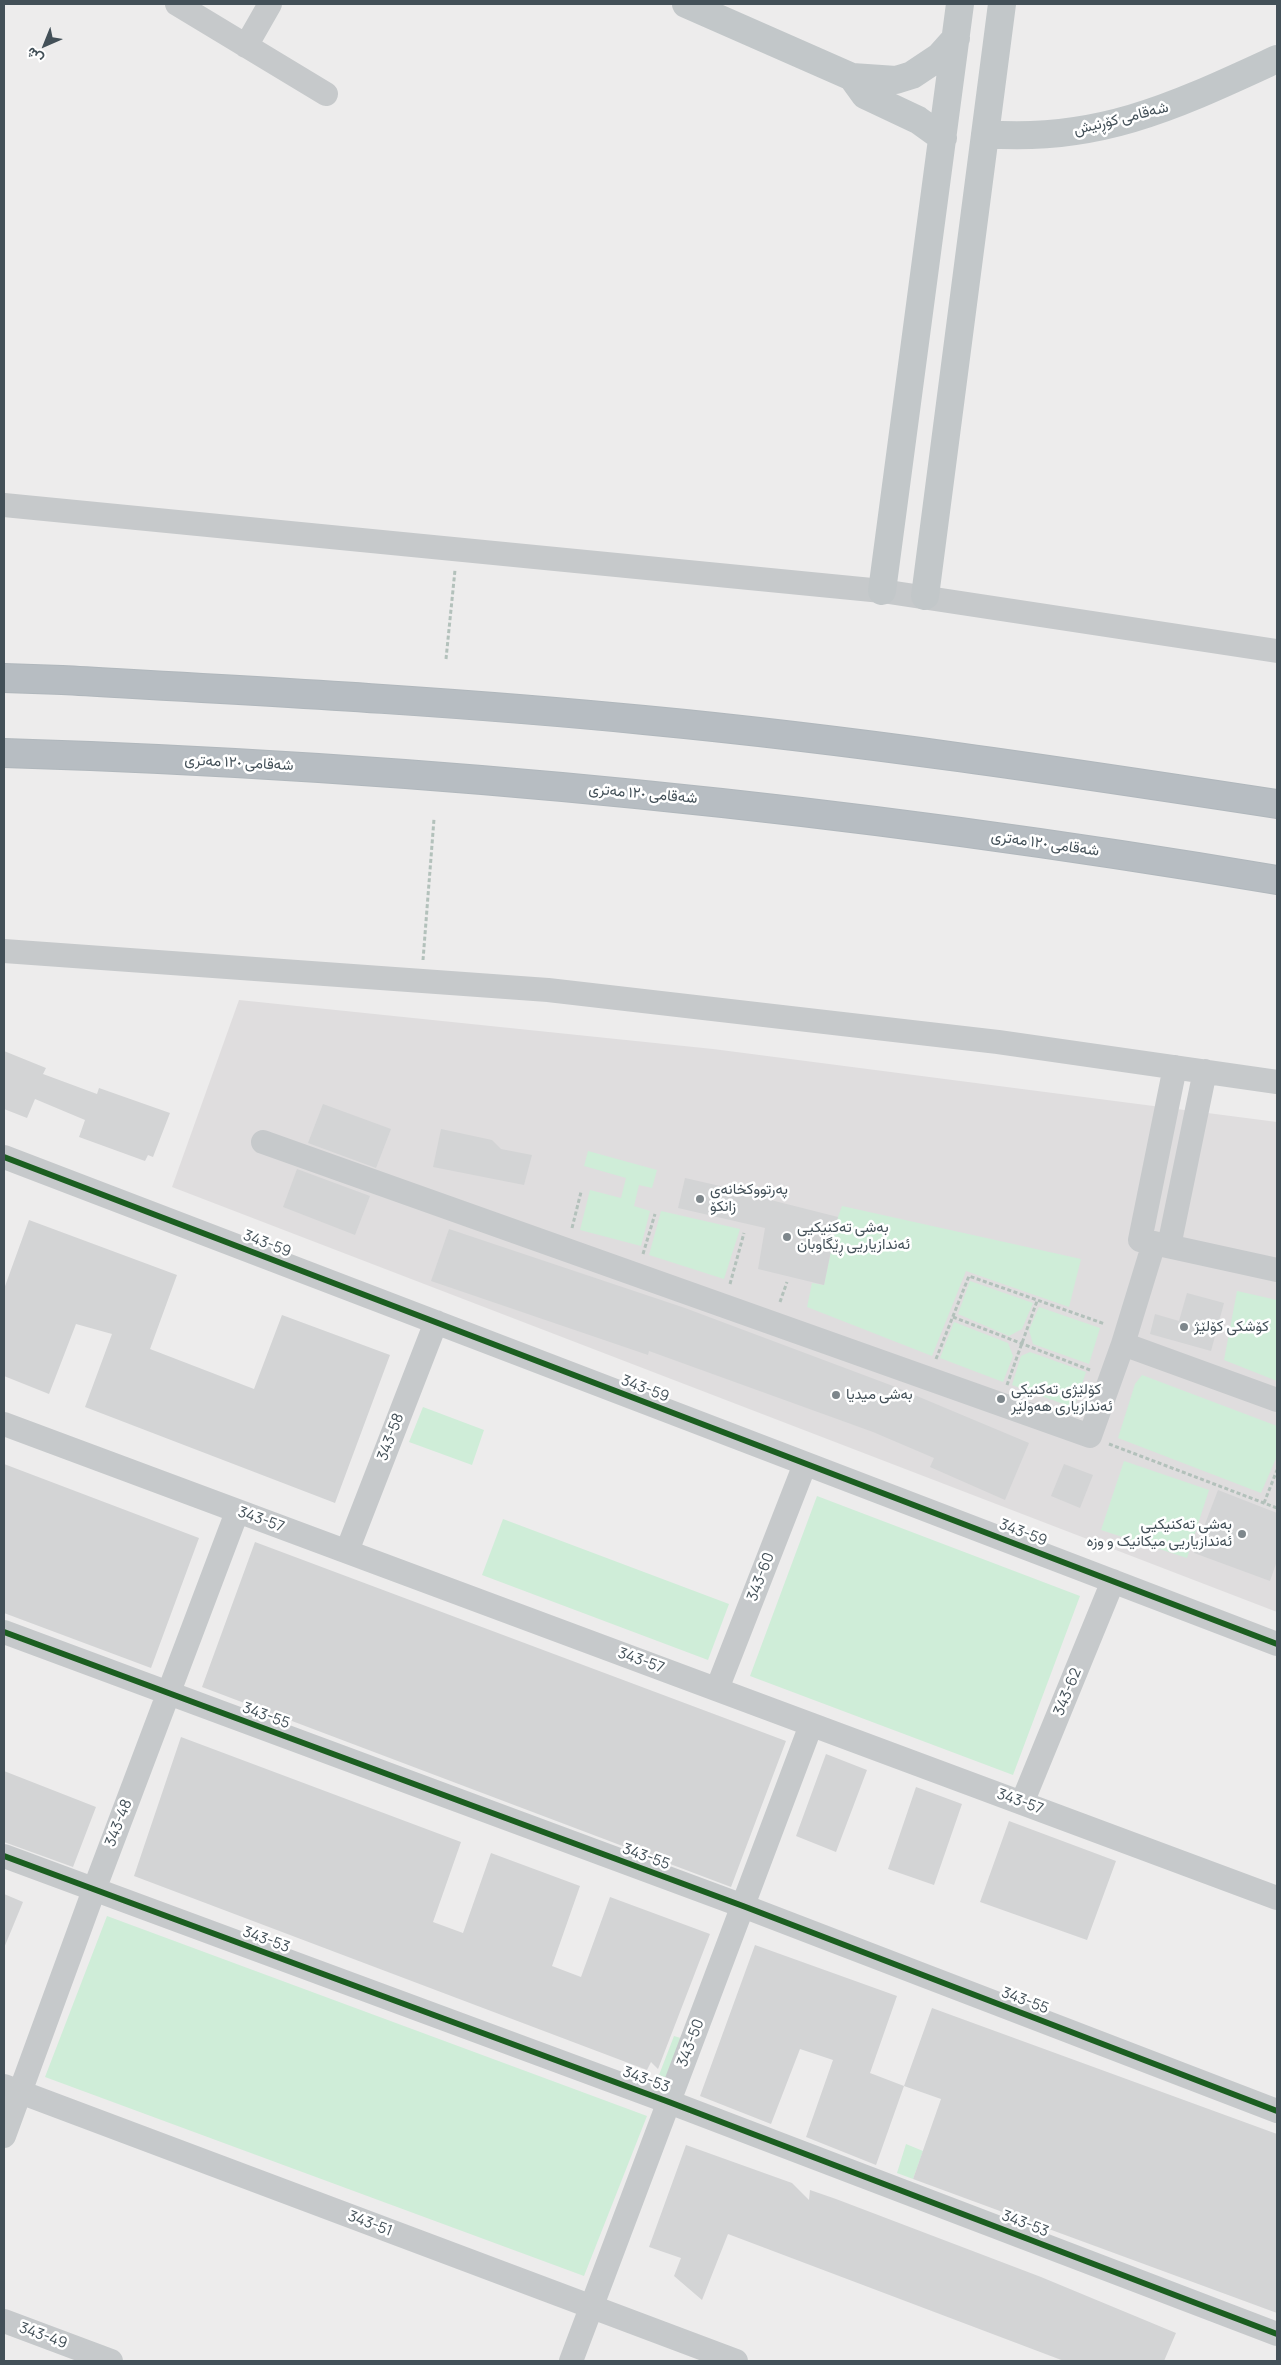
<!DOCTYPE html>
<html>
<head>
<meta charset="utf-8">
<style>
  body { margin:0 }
  #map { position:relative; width:1281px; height:2365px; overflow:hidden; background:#edecec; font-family:Manrope,Vazirmatn,sans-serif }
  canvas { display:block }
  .frame { position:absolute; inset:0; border:5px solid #435058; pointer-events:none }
  .north { position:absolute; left:20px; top:20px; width:50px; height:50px; -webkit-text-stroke:4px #fff; paint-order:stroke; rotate:224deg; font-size:14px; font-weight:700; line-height:20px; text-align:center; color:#435058 }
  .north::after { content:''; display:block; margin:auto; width:18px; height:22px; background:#435058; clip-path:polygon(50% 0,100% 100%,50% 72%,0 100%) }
</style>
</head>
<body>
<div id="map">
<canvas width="1281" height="2365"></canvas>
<div class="frame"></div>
<div class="north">ش</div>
</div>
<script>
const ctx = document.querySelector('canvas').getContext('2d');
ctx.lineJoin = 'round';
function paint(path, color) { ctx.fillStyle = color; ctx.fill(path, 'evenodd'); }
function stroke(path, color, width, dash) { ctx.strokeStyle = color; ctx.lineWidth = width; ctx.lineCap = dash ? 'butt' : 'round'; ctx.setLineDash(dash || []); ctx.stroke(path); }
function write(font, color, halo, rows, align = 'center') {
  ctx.font = font + ' Manrope,Vazirmatn,sans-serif'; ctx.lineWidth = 5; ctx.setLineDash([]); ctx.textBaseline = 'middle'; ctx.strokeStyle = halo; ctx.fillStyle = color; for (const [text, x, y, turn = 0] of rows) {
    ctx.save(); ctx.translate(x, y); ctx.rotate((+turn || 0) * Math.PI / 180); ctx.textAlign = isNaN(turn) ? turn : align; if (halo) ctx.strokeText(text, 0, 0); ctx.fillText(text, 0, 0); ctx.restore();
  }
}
paint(new Path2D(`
  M239,1000L713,1049L1277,1122V1612L172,1187Z`), '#dfddde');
paint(new Path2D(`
  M588,1151L657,1170L652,1188L639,1185L634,1206L650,1211L641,1246L580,1230L590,1190L621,1198L626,1178L584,1166Z
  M842,1206L1081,1259L1069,1307L966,1271L932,1356L807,1307L812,1283L824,1285L838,1217Z
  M661,1211L740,1229L724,1279L649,1255Z
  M970,1281L1033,1303L1022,1329L1009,1336L958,1314Z
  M1237,1291L1277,1300V1381L1224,1360Z
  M1039,1307L1100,1328L1089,1364L1033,1344L1029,1330Z
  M954,1322L1008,1343L1013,1356L1003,1382L940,1358Z
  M1030,1352L1086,1372L1074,1408L1012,1385L1021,1356Z
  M1142,1375L1277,1426V1456L1261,1493L1118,1438L1135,1384Z
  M423,1407L484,1430L472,1465L409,1442Z
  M1124,1461L1209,1490L1187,1558L1101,1530Z
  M817,1496L1080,1596L1013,1775L750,1676Z
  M503,1519L729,1604L708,1660L482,1575Z
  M107,1916L647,2116L584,2276L45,2077Z
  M674,2036L684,2039L668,2079L659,2075Z
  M906,2144L923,2151L913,2179L897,2173Z`), '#cfedd8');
paint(new Path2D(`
  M4,1051L46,1068L43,1074L97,1094L99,1088L170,1113L153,1157L148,1155L145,1161L79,1137L85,1120L35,1099L27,1118L4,1109Z
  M323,1104L391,1129L376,1168L308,1143Z
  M441,1129L492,1140L501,1149L532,1155L524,1185L433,1167Z
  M297,1169L370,1196L355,1235L283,1207Z
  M685,1178L755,1194V1196L838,1217L824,1285L758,1269L765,1228L678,1208Z
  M29,1220L177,1275L150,1349L254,1389L282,1315L390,1355L335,1503L85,1407L112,1334L76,1324L49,1394L4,1376V1289Z
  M449,1229L685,1308L893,1386L1029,1443L1005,1500L930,1467L934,1458L873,1432L649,1351L648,1355L431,1281Z
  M1187,1293L1224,1303L1211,1351L1150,1334L1155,1314L1179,1321Z
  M4,1464L199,1538L151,1668L4,1613Z
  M1064,1464L1093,1475L1080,1508L1051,1496Z
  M1218,1490L1277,1513V1561L1270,1581L1194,1553Z
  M255,1542L786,1741L731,1887L202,1687Z
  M181,1737L461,1842L433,1922L463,1933L491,1853L580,1886L552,1966L581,1977L610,1897L710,1934L658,2069L651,2062L647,2070L134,1876Z
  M826,1754L867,1770L836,1852L796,1836Z
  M4,1771L96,1807L73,1867L4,1842Z
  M916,1787L962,1804L934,1885L888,1869Z
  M1009,1821L1116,1861L1087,1940L980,1902Z
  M4,1894L23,1902L4,1948Z
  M755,1945L897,1996L870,2073L904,2086L876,2165L806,2137L833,2060L800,2049L771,2124L700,2096Z
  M932,2008L1277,2134V2313L913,2179L941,2099L904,2086Z
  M686,2145L792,2183L809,2200L810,2190L836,2199L1041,2277L1176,2333L1164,2361H1064L728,2234L702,2300L674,2276L681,2258L649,2247Z`), '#d3d4d5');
const highway = new Path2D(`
  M4,678L62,680C256,691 450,701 644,720C856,740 1067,772 1277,804
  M4,753C431,766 856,809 1277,880`);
stroke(highway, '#b0b7bc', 30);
stroke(new Path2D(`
  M446,659L455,570
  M423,960L434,819
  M572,1228L581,1192
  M643,1254L655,1214
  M730,1284L744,1233
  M780,1302L787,1282
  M953,1317L1090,1370
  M936,1359L969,1276L1105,1324
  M1007,1385L1037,1301
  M1109,1444L1277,1508
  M1264,1503L1277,1470`), '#b3c1bb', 3, [4, 2.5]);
stroke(new Path2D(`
  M177,4L326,94
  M246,46L270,4
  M4,505L882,591L1277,651
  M4,951L548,990L998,1042L1277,1082
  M1175,1067L1140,1240L1277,1270
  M263,1142L1090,1436L1123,1344L1154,1243
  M4,1157L1277,1644
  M1169,1246L1205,1071
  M1123,1344L1277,1400
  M4,1424L1277,1898
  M347,1551L436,1322
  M4,1632L743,1906L1277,2111
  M717,1689L805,1464
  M1022,1803L1113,1581
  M4,1856L669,2102L1277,2334
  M4,2086L736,2361
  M4,2136L94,1890L237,1512
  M4,2321L111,2361
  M571,2361L811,1725`), '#c6c9cb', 24);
stroke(new Path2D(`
  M686,4L852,77L896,80L912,75L939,57L956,38
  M852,77L865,95L918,120L943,138
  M985,134C1099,143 1177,105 1277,59
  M882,591L960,4
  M925,596L1002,4`), '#c2c7c9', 28);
stroke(highway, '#b7bdc2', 28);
stroke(new Path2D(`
  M4,1157L1277,1644
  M4,1632L743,1906L1277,2111
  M4,1856L669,2102L1277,2334`), '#1b5e20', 6);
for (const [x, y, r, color] of [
  [700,1199,5,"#7e878c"],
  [787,1237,5,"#7e878c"],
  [1184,1327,5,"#7e878c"],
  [836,1395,5,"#7e878c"],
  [1001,1399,5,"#7e878c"],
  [1242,1534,5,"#7e878c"]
]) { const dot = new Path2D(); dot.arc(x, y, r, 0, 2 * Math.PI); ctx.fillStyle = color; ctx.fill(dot); stroke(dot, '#fff', 2); }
write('15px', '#435058', '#fff', [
  ["شەقامی کۆڕنیش",1121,119,-14],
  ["شەقامی ١٢٠ مەتری",239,763,3],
  ["شەقامی ١٢٠ مەتری",643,794,5],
  ["شەقامی ١٢٠ مەتری",1045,844,8],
  ["343-59",267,1244,21],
  ["343-59",645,1389,21],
  ["343-58",391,1437,-69],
  ["343-57",261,1520,20],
  ["343-59",1023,1533,21],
  ["343-60",761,1577,-69],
  ["343-57",641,1661,20],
  ["343-62",1068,1692,-68],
  ["343-55",266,1716,20],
  ["343-57",1020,1802,20],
  ["343-48",119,1823,-69],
  ["343-55",646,1857,20],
  ["343-53",266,1940,20],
  ["343-55",1025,2001,21],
  ["343-50",691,2043,-69],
  ["343-53",646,2080,20],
  ["343-51",370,2224,21],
  ["343-53",1025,2224,21],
  ["343-49",43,2336,20]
]);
write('15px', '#435058', '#fff', [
  ["پەرتووکخانەی",710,1190],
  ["زانکۆ",710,1207],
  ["بەشی تەکنیکیی",797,1228],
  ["ئەندازیاریی ڕێگاوبان",797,1245],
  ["کۆشکی کۆلێژ",1194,1327],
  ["کۆلێژی تەکنیکی",1011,1390],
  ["ئەندازیاری هەولێر",1011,1407],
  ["بەشی میدیا",846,1395],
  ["بەشی تەکنیکیی",1232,1525,"right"],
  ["ئەندازیاریی میکانیک و وزە",1232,1542,"right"]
], 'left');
</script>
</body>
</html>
